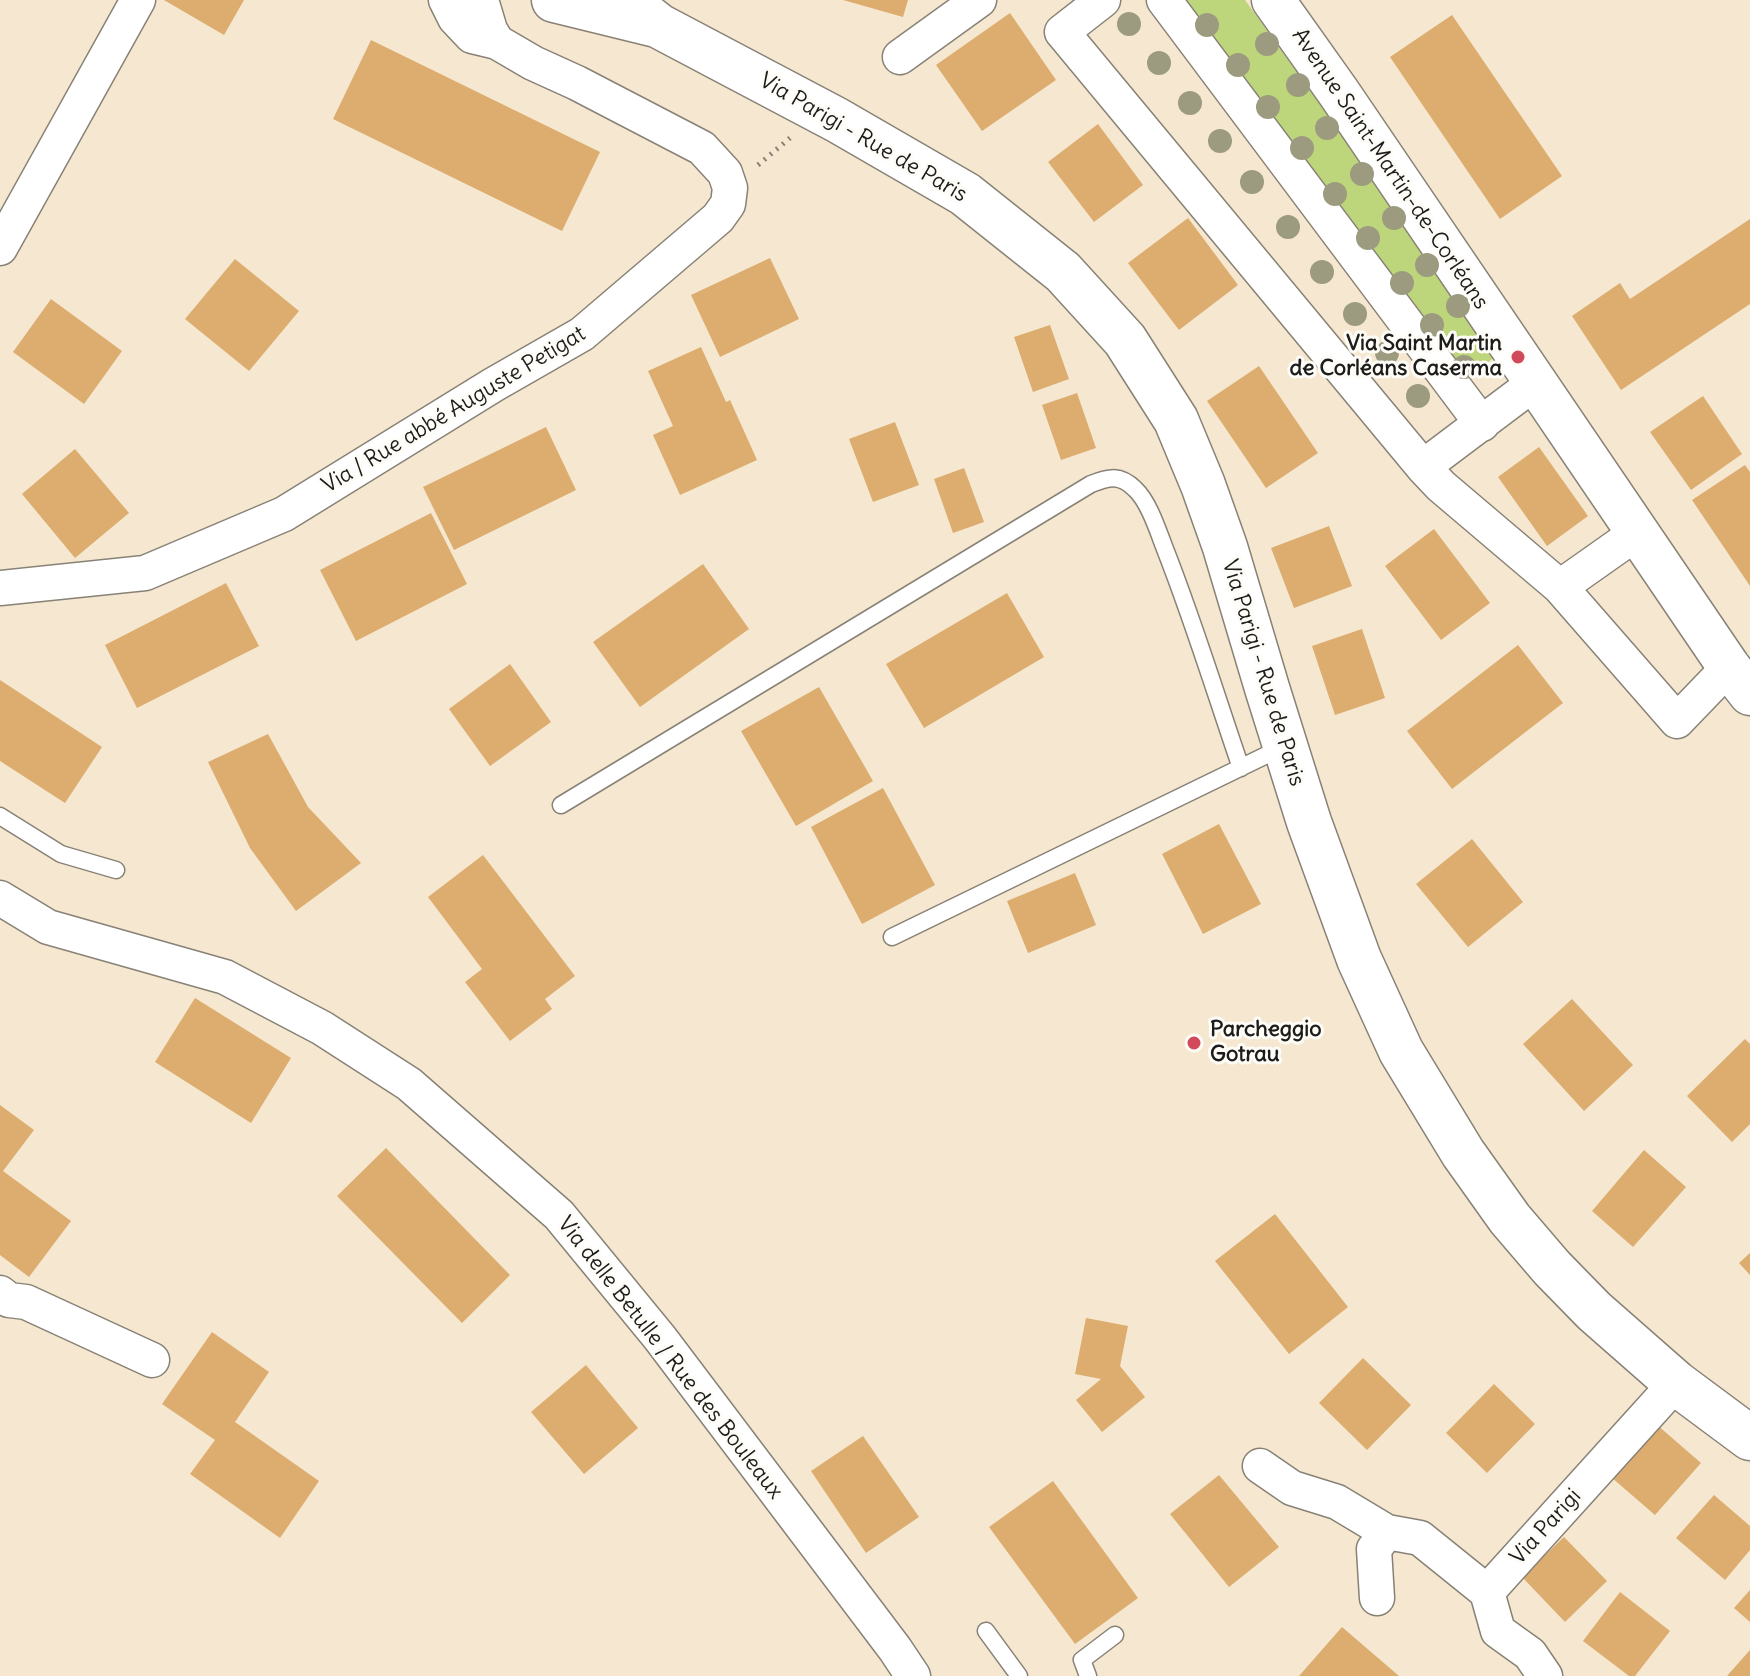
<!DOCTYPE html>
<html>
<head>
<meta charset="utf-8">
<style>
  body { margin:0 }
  canvas { display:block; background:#f5e7d0 }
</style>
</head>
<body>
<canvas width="1750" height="1676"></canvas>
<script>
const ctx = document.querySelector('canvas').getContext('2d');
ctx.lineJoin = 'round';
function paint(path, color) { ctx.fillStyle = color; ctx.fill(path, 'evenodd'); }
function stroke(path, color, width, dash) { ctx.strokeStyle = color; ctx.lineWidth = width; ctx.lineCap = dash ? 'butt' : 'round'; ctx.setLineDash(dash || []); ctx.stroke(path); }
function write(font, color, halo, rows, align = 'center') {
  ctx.font = font + ' Delius,sans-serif'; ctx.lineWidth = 6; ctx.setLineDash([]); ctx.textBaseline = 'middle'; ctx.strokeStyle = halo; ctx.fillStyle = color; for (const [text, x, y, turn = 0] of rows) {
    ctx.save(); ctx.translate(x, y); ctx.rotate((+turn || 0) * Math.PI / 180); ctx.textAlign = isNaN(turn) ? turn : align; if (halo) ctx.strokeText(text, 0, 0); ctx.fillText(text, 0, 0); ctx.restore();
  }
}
paint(new Path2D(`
  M1177,0H1245L1500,353L1465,380Z`), '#bdd67b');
paint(new Path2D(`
  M164,0H244L224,35Z
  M843,0H908L903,17Z
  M1010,13L1056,80L982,131L936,65Z
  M1452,15L1562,176L1500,219L1390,57Z
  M371,40L600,152L562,231L333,119Z
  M1098,124L1143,185L1094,222L1048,162Z
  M1188,218L1238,285L1179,330L1128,263Z
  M1750,219V304L1621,390L1572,316L1620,283L1630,299Z
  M770,258L799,319L720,357L691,295Z
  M235,259L299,311L249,371L185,319Z
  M51,299L122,351L84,404L13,352Z
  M1050,325L1069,379L1033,392L1014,337Z
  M701,347L726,402L730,400L757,460L680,495L653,435L673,426L648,371Z
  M1259,366L1318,453L1266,488L1207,401Z
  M1077,393L1096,448L1061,460L1042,405Z
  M1703,396L1742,454L1691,490L1650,432Z
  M895,422L919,485L873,502L849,439Z
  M546,427L576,490L454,550L423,487Z
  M1539,447L1588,516L1547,546L1498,477Z
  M75,449L129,513L75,558L22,494Z
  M1745,465L1750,472V586L1692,500Z
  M964,468L984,522L953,533L934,479Z
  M431,513L467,584L356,641L320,570Z
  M1329,526L1352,586L1294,608L1271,548Z
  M1434,529L1490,603L1441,640L1385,566Z
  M703,564L749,629L640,707L593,642Z
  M226,583L259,646L137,708L105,645Z
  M1007,593L1044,657L924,728L886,664Z
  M1362,629L1385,698L1335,715L1312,646Z
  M1518,645L1563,703L1452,789L1407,731Z
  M510,664L551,722L490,766L449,709Z
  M0,680L102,747L65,803L0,761Z
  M819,687L873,781L796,826L741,731Z
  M268,734L308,807L361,863L296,911L250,848L208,762Z
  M883,788L935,885L862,924L811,827Z
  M1219,824L1261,904L1203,934L1162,854Z
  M1472,839L1523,902L1468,947L1416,884Z
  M483,855L575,976L545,999L552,1009L510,1041L465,982L482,969L428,897Z
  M1075,873L1096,925L1028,953L1007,901Z
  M195,998L291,1058L251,1123L155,1062Z
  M1572,999L1633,1065L1584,1111L1523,1044Z
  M1745,1039L1750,1044V1124L1732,1142L1687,1096Z
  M0,1105L34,1130L3,1171L71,1221L29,1277L0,1255Z
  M386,1148L510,1275L462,1323L337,1196Z
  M1644,1150L1686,1187L1633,1247L1592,1211Z
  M1275,1214L1348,1307L1289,1354L1215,1261Z
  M1750,1253V1275L1739,1263Z
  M1086,1318L1128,1326L1120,1366L1145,1397L1102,1432L1076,1400L1101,1379L1075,1374Z
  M212,1332L269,1372L235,1422L319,1481L280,1538L190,1474L215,1440L162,1404Z
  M1363,1358L1411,1405L1367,1450L1319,1403Z
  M586,1365L638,1428L584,1474L531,1412Z
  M1494,1384L1535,1424L1487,1473L1446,1433Z
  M1656,1424L1701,1463L1655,1515L1611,1477Z
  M863,1436L919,1517L866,1553L811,1471Z
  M1219,1475L1279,1547L1229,1587L1170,1514Z
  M1053,1481L1138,1598L1075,1644L989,1527Z
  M1714,1495L1750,1526V1550L1725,1580L1676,1538Z
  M1564,1537L1607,1581L1565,1622L1522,1577Z
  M1750,1590V1622L1734,1608Z
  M1620,1592L1670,1631L1635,1676H1629L1583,1641Z
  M1342,1627L1399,1676H1299Z
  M1750,1650V1676H1727Z`), '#dcad6e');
const service = new Path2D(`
  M561,805L1091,484C1109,477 1120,474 1135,489C1149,502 1158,531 1165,549C1193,620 1216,695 1241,768
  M0,816L61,854L116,870
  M892,937L1283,747
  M986,1631L1019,1676
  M1088,1676L1082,1660L1115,1635`);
const minor = new Path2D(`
  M481,0L490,30L497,42
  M1103,0L1062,32L1423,467L1536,382
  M1164,0L1482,424
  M900,57L979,0
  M0,248L138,0
  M1423,467L1441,486L1560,587L1677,721L1729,667
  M1560,587L1638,532
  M0,588L145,573L284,514L493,385L582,334L718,218L728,204L730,188L725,173L702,148L577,83L533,63L497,42L472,36L455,18L446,0
  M0,898L48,927L225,977L322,1028L409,1084L559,1215L660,1338L895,1649L913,1676
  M0,1293L9,1300L26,1302L152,1360
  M1260,1466L1292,1488L1337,1502L1387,1532
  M1377,1598L1374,1549L1387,1532L1420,1538L1487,1592
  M1545,1676L1530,1654L1498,1631L1487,1592L1676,1383`);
const tertiary = new Path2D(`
  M1273,0L1339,93L1729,667L1750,694`);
const primary = new Path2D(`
  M554,0L656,25
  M626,0L659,26L837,120L965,194L1063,272L1125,340L1176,420L1203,485L1225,547L1267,688L1309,822L1359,959L1401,1051L1463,1153L1510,1219L1552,1268L1594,1311L1676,1383L1750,1438`);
stroke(service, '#888276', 19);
stroke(minor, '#888276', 37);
stroke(tertiary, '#888276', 45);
stroke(primary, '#888276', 47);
stroke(new Path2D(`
  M758,165L790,138`), '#888276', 5, [2, 6]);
stroke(service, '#fff', 16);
stroke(minor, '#fff', 34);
stroke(tertiary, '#fff', 42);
stroke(primary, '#fff', 44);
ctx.fillStyle = '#9c9b7f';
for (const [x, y] of [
  [1129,24],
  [1207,25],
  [1267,44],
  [1159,63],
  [1238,65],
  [1298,85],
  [1190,103],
  [1268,107],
  [1327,128],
  [1220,141],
  [1302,148],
  [1362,174],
  [1252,182],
  [1335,194],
  [1394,218],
  [1288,227],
  [1368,238],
  [1427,265],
  [1322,272],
  [1402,283],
  [1458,306],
  [1355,314],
  [1432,325],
  [1387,353],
  [1464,367],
  [1418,396]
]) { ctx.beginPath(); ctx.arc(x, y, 12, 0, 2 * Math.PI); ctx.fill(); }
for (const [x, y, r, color] of [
  [1518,357,8,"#d1495b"],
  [1194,1043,8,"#d1495b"]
]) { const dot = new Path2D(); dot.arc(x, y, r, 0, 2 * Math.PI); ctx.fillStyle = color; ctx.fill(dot); stroke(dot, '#fdfcf7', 3); }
write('22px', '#1c1c1c', '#fdfcf7', [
  ["Via Parigi - Rue de Paris",863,138,30],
  ["Avenue Saint-Martin-de-Corléans",1390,169,56],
  ["Via / Rue abbé Auguste Petigat",454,410,-31],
  ["Via Parigi - Rue de Paris",1263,673,73],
  ["Via delle Betulle / Rue des Bouleaux",670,1358,52],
  ["Via Parigi",1546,1527,-48]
]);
write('bold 22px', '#1c1c1c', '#fdfcf7', [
  ["Via Saint Martin",1502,344],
  ["de Corléans Caserma",1502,369],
  ["Parcheggio",1210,1030,"left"],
  ["Gotrau",1210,1055,"left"]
], 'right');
</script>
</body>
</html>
